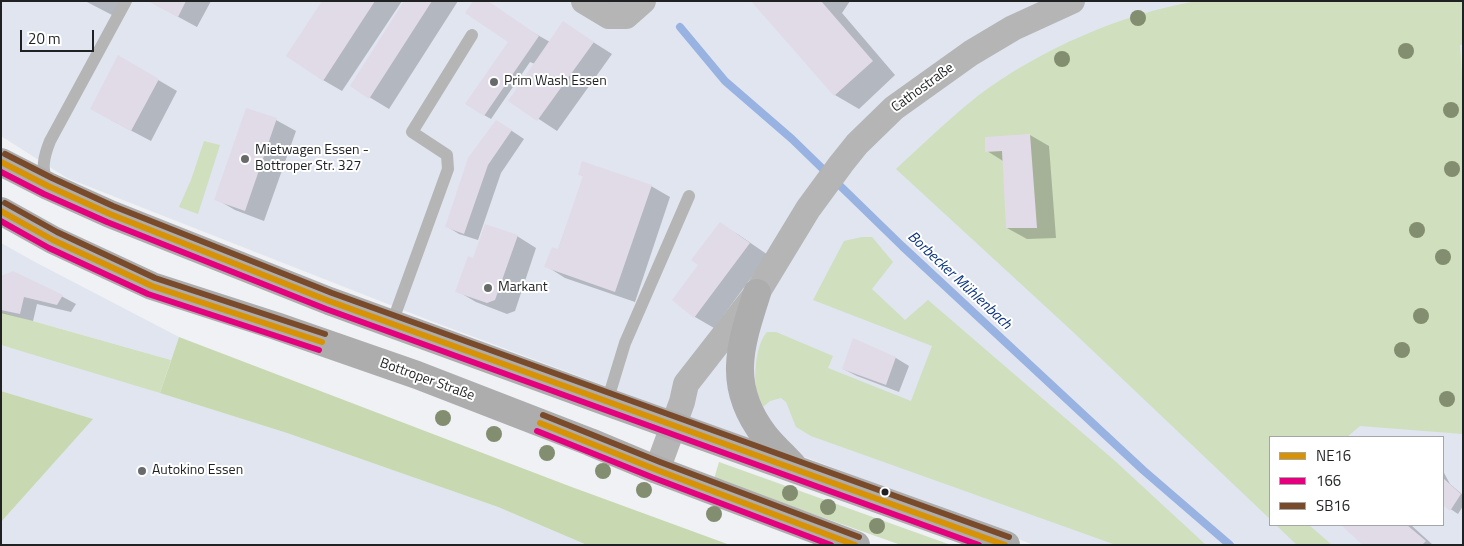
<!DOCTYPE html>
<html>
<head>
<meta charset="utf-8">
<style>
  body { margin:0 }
  #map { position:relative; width:1464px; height:546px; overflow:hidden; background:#eff1f5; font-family:"Titillium Web",sans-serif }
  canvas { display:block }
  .frame { position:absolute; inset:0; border:2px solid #1f2123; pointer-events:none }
  .legend { position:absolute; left:1269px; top:436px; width:175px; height:90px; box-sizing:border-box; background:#fff; border:1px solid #a5a6a7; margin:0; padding:6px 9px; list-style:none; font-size:15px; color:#1f2123 }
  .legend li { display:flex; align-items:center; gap:10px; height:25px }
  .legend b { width:25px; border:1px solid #a5a6a7 }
  .scale { position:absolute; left:20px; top:30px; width:74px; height:22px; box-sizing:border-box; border:2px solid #1f2123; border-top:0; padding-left:6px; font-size:15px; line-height:18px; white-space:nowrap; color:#1f2123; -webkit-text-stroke:4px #fff; paint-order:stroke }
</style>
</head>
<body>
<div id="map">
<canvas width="1464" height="546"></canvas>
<div class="frame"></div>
<ul class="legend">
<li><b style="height:6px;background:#d79205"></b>NE16</li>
<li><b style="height:6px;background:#e5007d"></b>166</li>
<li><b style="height:6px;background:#7a4b2a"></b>SB16</li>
</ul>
<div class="scale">20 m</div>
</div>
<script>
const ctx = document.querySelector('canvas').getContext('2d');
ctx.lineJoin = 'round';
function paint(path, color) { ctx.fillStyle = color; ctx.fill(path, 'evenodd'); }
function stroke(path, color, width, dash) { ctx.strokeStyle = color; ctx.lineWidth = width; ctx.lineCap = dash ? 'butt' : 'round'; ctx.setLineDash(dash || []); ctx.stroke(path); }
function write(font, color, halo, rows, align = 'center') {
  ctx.font = font + ' "Titillium Web",sans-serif'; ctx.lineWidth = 4; ctx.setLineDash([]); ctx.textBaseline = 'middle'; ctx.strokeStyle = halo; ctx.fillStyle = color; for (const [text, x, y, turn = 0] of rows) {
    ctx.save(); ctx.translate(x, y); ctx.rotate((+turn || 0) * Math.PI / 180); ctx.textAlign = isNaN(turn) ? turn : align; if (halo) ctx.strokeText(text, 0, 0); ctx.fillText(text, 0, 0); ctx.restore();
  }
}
paint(new Path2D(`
  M1,1H1463V545H1034L808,458L780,451L431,321L67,178L1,136ZM1270,437H1443V525H1270Z
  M1,243L35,262L179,337L171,360L1,312Z
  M1,345L69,364L287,433L498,507L587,545H1V522L92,419L1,391Z`), '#e0e5ef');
paint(new Path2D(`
  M1197,1H1463V45H1460L1463,90V434L1360,426L1347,437H1270V519L1071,330L896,169C923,144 950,118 979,95C1041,49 1121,14 1197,1Z
  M204,141L220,145L198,214L179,207L191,180Z
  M862,237H872L893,262L872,289L905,320L928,300L1115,461L1206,545H1116L811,436L796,427L786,402L781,398L770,401L763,407C761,403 758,398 757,393C753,376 756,344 767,332H776L833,356L828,368L911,401L932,346L813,300L844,241Z
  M1,312L171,360L160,393L1,345Z
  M719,462L951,545H901L714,479Z
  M1276,525H1309L1332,545H1297Z`), '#d0dfbd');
paint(new Path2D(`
  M179,337L569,486L730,545H587L498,507L287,433L160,393Z
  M1,391L93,419L1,522Z`), '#c8d8b1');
paint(new Path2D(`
  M85,1H122L114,16Z
  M149,1H211L197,27Z
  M324,1H402L342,91L323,80Z
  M406,1H458L389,109L351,86Z
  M604,1H651L644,11Z
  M752,1H850L842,13L895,75L859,109L835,95Z
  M563,23L612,54L557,131L510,100L535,64L530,62L491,119L484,115L527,29L550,42Z
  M119,57L177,91L151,141L111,120Z
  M247,109L276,120L296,131L264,221L235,210L216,199Z
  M509,129L524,139L501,173L478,240L459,234L446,226Z
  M1030,135L1049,146L1056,238L1027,239L1007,228L1003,161L987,151Z
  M580,174L651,186L670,197L635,302L565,278L546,266L558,250L584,177Z
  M720,224L739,235L768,255L714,328L695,317L700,265Z
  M517,236L536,248L515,311L507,314L476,302L457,291L474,259Z
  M13,272L63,297L76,304L71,312L37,304L33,321L1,313V278Z
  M853,340L896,358L909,366L899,392L857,376L843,369Z
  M1443,471L1450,484L1463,495V506L1458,514L1443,504Z
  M1343,525H1411L1433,545H1365Z`), '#0003');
stroke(new Path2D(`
  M680,27L725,81L792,139L902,246L1143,470L1230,545`), '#98b2e1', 8);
paint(new Path2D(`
  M147,1H186L178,17Z
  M322,1H375L323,81L286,56Z
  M404,1H432L369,99L350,86Z
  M473,1H488L539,36L484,116L465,104L508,42L465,13Z
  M751,1H821L873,61L834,96Z
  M563,21L594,42L537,121L508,101Z
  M118,55L159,79L131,131L90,109Z
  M246,108L277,118L245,211L214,200Z
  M496,120L512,130L488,165L464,234L445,227L468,158Z
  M1030,134L1037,228H1006L1002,151L985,152V137Z
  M582,161L652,185L615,292L544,267L552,247L558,249L583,176L578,175Z
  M720,222L750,243L694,318L672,300L698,265L691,260Z
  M485,224L518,235L495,300L487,303L455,292L468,256L473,258Z
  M13,271L63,295L57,305L24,297L20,314L1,310V276Z
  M853,338L896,357L886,385L842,369Z
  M1443,478L1461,494L1450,511L1443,505Z
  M1341,525H1407L1426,541L1422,545H1363Z`), '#e1dbe8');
stroke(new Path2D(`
  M47,184C41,168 44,156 50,141L126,1
  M392,323L448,169L447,155L412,132L472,35
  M607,402L625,343L689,196`), '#b4b5b4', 12);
stroke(new Path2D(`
  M584,1L609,16H626L643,1
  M657,470L682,402L686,384L757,293L808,209L841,164L857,144L894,108L971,53L1013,28L1072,1`), '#b4b5b4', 26);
stroke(new Path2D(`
  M1,162L48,186L110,214L329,301L607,402L1006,545
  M1,211L53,240L152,286L276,326L417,375L590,442L657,470L856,545
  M757,293C740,346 726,386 765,436C774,447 785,457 794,467`), '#adadae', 28);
stroke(new Path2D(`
  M1,162L48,186L110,214L329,301L1005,545
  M1,211L53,240L152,286L322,342
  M540,423L657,470L855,545`), '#d79205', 6);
stroke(new Path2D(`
  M1,172L44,194L107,222L326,309L979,545
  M1,221L49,248L148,294L319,350
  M537,431L654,478L831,545`), '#e5007d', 6);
stroke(new Path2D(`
  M5,154L52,178L113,206L332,293L1009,537
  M5,203L57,232L155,278L325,334
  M543,415L660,462L859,537`), '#7a4b2a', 6);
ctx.fillStyle = '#838d6f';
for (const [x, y] of [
  [1138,18],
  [1406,51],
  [1062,59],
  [1451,110],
  [1452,169],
  [1417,230],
  [1443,257],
  [1421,316],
  [1402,350],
  [1447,399],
  [443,418],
  [494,434],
  [547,453],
  [603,471],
  [644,490],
  [790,493],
  [828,507],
  [714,514],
  [877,526]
]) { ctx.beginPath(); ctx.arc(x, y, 8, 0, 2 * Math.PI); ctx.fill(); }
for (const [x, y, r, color] of [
  [494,82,5,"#686a6c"],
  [245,159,5,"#686a6c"],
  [488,288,5,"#686a6c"],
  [142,471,5,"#686a6c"],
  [885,492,4.5,"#1f2123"]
]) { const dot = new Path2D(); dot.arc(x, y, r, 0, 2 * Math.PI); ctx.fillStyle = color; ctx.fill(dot); stroke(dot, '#fff', 2); }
write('14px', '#1f2123', '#fff', [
  ["Prim Wash Essen",504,82],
  ["Mietwagen Essen -",255,151],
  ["Bottroper Str. 327",255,167],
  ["Markant",498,288],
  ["Autokino Essen",152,471]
], 'left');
write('14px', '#1f2123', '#fff', [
  ["Cathostraße",923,88,-36],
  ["Bottroper Straße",427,380,20]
]);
write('italic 15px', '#0b337e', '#fff', [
  ["Borbecker Mühlenbach",959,281,43]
]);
</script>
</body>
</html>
